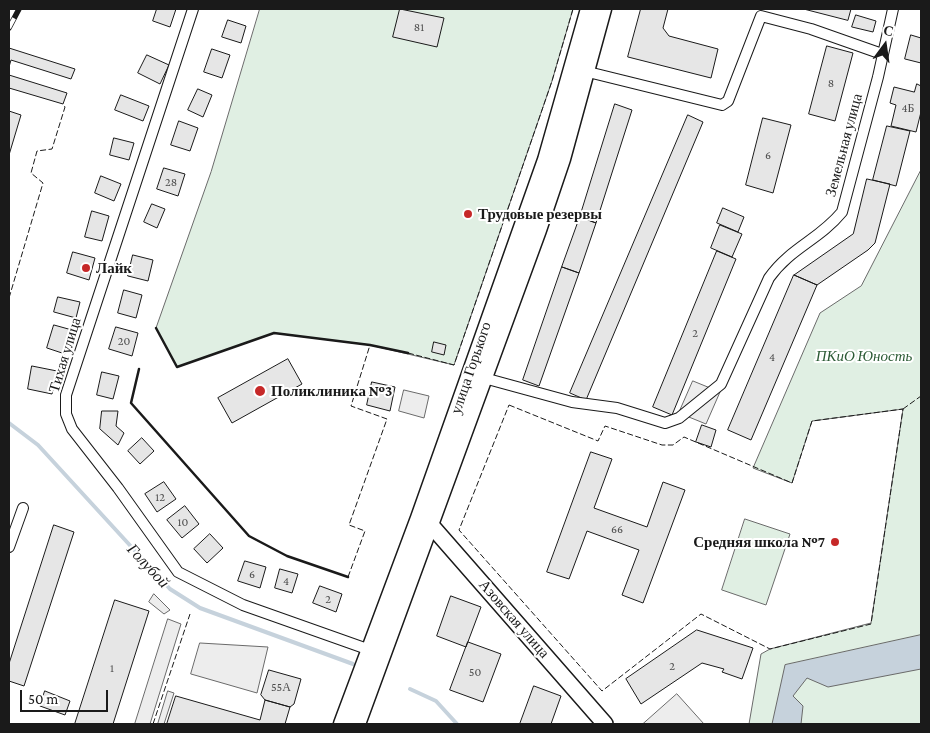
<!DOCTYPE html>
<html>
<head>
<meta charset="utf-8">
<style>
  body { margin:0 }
  #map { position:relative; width:930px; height:733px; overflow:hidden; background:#fff; font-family:"Crimson Pro",serif }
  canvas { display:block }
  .frame { position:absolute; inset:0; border:10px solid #1a1a1a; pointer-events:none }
  .north { position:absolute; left:860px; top:20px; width:50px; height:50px; -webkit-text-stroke:4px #fff; paint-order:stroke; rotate:14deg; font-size:14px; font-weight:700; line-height:20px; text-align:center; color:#1a1a1a }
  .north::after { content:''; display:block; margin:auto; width:18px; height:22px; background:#1a1a1a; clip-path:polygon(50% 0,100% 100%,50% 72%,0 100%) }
  .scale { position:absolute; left:20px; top:690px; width:88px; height:22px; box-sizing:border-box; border:2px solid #1a1a1a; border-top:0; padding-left:6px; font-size:15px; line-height:18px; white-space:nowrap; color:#1a1a1a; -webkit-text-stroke:4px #fff; paint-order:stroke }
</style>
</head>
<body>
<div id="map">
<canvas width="930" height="733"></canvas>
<div class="frame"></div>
<div class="north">С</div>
<div class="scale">50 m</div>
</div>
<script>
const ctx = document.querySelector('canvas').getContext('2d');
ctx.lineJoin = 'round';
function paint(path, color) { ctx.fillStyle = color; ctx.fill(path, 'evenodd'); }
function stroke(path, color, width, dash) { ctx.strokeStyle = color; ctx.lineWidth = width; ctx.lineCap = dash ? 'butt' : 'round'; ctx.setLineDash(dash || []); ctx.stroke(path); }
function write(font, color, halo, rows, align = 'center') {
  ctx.font = font + ' "Crimson Pro",serif'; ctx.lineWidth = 4; ctx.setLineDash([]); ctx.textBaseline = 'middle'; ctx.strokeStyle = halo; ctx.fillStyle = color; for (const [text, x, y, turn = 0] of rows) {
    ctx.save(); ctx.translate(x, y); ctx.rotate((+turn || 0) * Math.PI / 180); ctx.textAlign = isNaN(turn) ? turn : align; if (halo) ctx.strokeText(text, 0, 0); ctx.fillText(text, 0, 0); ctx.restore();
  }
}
const green = new Path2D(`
  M260,9H573L552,81L454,365L370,345L274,333L177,367L156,328L211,172Z
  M921,170V724H749L761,654L770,649L871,623L903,409L812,421L792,483L753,468L820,313L861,286Z
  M745,519L790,534L766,605L722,590Z`);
paint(green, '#e0efe3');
stroke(green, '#6a6a6a', 1);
const parking = new Path2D(`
  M693,381L720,392L706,424L679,413Z
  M404,390L429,396L424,418L399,411Z
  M154,594L170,610L164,614L149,602Z
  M168,619L181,624L150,724H135Z
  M200,643L268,647L257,693L191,674Z
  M168,691L174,693L164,724H158Z
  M677,694L704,724H643Z`);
paint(parking, '#ededed');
stroke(parking, '#6a6a6a', 1);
const water = new Path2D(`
  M921,635V669L828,687L807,678L793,696L803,706L801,724H772L785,665Z`);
paint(water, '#c6d2dc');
stroke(water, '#6a6a6a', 1);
stroke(new Path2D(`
  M9,423L38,445L170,589L200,608L353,664
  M410,689L436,701L457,724`), '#c6d2dc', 4);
const building = new Path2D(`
  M157,9H176L170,27L153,21Z
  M400,9L444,18L437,47L393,37Z
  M641,9H668L663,28L669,36L718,49L711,78L628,57Z
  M804,9H851L848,20Z
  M856,15L876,21L873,32L852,27Z
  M228,20L246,26L241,43L222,37Z
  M911,35L921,38V63L905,59Z
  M827,46L853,53L835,121L809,114Z
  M9,48L75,69L71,79L11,60L9,67Z
  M212,49L230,55L222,78L204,72Z
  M147,55L169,65L160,84L138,73Z
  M9,75L67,93L63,104L9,88Z
  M917,84L921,86V112L916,132L891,126L896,105L890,103L894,87L914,92Z
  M198,89L212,95L203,117L188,110Z
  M121,95L149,106L143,121L115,110Z
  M615,104L632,110L596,223L580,217Z
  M9,111L21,115L9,155Z
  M688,115L703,122L586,400L570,393Z
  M763,118L791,125L773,193L746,185Z
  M179,121L198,128L190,151L171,145Z
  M887,126L910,131L896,186L873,180Z
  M114,138L134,143L129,160L110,155Z
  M164,168L185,174L178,196L157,189Z
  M101,176L121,184L114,201L95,193Z
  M867,179L890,184L875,243L868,250L817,285L794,275L853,234Z
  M152,204L165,209L157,228L144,222Z
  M723,208L744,217L738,232L717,223Z
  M92,211L109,216L102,241L85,237Z
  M580,217L596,223L579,273L562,267Z
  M720,225L742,234L732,257L711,248Z
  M717,251L736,259L672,415L653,407Z
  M73,252L95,258L89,280L67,273Z
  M133,255L153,260L148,281L128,276Z
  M562,267L579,273L539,386L523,380Z
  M794,275L817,285L751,440L728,430Z
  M124,290L142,295L136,318L118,313Z
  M58,297L80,302L76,318L54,312Z
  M54,325L72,330L65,354L47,348Z
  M116,327L138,333L132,356L109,349Z
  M434,342L446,345L444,355L432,352Z
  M288,359L302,384L232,423L218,398Z
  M32,366L57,371L52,394L28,389Z
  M102,372L119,376L113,399L97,395Z
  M372,382L395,387L390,411L367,405Z
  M102,411H118L116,426L124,433L118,445L100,429Z
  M702,425L716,430L711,447L696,442Z
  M142,438L154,451L140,464L128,451Z
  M591,452L612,459L594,508L647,527L663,482L685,490L643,603L622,595L639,550L587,531L569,579L547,572Z
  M164,482L176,499L157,512L145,494Z
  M185,506L199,524L182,538L167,520Z
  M54,525L74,532L24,686L9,681V664Z
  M210,534L223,548L207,563L194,549Z
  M245,561L266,567L260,588L238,581Z
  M280,569L298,574L292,593L275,588Z
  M320,586L342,594L336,612L313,603Z
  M451,596L481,607L466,647L437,636Z
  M115,600L149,611L113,724H75Z
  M697,630L753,648L742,679L722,672L724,669L702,663L641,704L626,679Z
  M468,642L501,654L483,702L450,690Z
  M269,670L301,679L294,704L290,707L265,700L261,695Z
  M534,686L561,696L551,724H520Z
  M45,691L70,701L65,715L40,706Z
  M176,696L260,720L265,700L290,707L285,724H167Z`);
paint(building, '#e6e6e6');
stroke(building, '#1a1a1a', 1);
const minor = new Path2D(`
  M193,9L66,395V414L72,429L118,488L178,572L243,605L370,650
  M580,70L722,105L728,101L761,16L811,29L882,54
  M484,378L572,402L617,408L665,423L679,418L721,384L769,278C790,248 819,240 842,212L878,77L893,9
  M9,547L23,508`);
const secondary = new Path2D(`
  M421,519L430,524L605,724`);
const primary = new Path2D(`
  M342,724L419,518L546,160L589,9
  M357,724L538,230L562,159L603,9`);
stroke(minor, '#1a1a1a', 12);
stroke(secondary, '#1a1a1a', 18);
stroke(primary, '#1a1a1a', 19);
stroke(minor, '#fff', 10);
stroke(secondary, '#fff', 15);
stroke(primary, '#fff', 16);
const rail = new Path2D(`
  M9,28L19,9`);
stroke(rail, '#1a1a1a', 5.5);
stroke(rail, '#fff', 4, [11]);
stroke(new Path2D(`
  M9,298L43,183L31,173L37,151L52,149L65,107L63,104
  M408,353L454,365L552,81L573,9
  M509,405L598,441L605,426L662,445H673L684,437L792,483L812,421L903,409L871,624L770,649L701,614L602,691L459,530Z
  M903,409L921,396
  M348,577L365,531L349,525L387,419L351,406L370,345
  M153,724L190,614`), '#1a1a1a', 1, [6, 2.5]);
stroke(new Path2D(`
  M156,328L177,367L274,333L370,345L408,353
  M139,369L131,403L249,536L287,556L348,577`), '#1a1a1a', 2.5);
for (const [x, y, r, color] of [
  [468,214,5,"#c62828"],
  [86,268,5,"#c62828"],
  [260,391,6,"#c62828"],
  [835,542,5,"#c62828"]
]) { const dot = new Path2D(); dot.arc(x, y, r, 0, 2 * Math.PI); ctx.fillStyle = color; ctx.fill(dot); stroke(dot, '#fff', 2); }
write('12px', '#4d4d4d', null, [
  ["81",419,27],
  ["8",831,83],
  ["4Б",908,108],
  ["6",768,155],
  ["28",171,182],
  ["2",695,333],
  ["20",124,341],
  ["4",772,357],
  ["12",160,497],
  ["10",183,522],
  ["66",617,529],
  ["6",252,574],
  ["4",286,581],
  ["2",328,599],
  ["2",672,666],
  ["1",112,668],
  ["50",475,672],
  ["55А",281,687]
]);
write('15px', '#1a1a1a', '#fff', [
  ["Земельная улица",844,145,-75],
  ["Тихая улица",65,355,-73],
  ["улица Горького",471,368,-71],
  ["Азовская улица",514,619,49]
]);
write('bold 15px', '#1a1a1a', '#fff', [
  ["Трудовые резервы",478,214],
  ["Лайк",96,268],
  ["Поликлиника №3",271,391],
  ["Средняя школа №7",825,542,"right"]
], 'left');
write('italic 15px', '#2b5a34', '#fff', [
  ["ПКиО Юность",864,356]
]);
write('italic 16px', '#1a1a1a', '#fff', [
  ["Голубой",148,566,47]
]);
</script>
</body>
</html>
